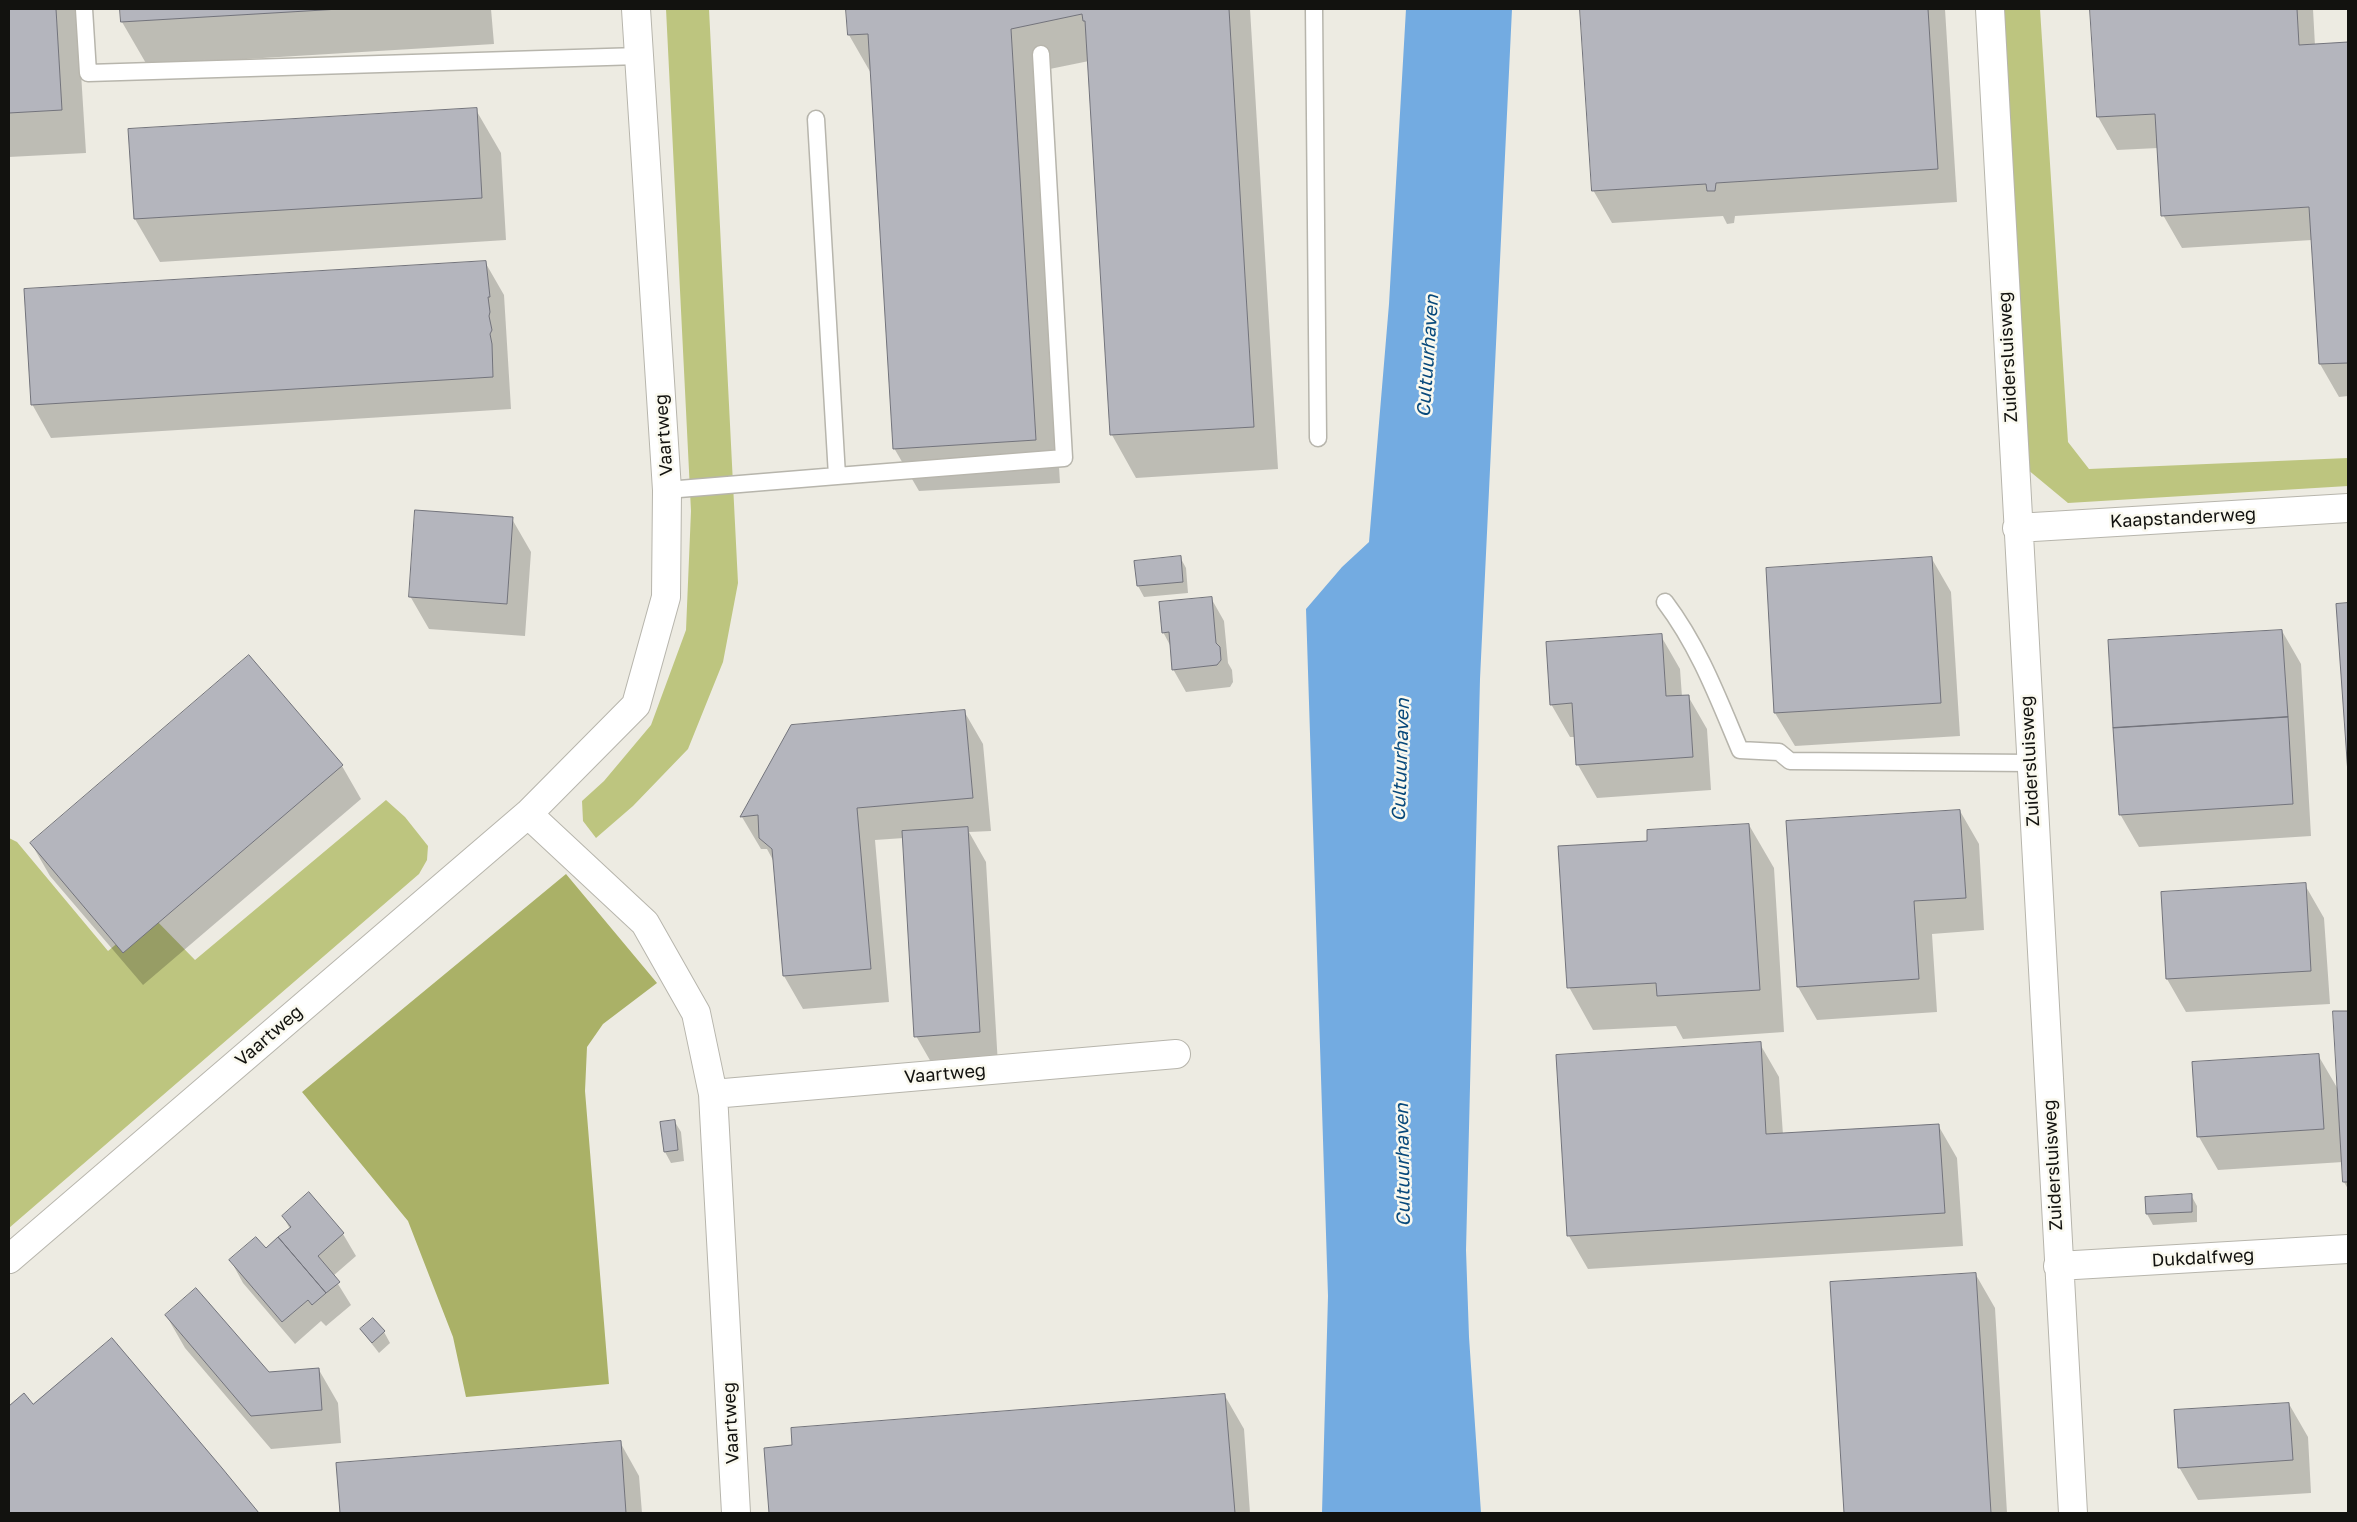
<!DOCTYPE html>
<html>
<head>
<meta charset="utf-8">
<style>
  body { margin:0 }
  #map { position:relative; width:2357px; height:1522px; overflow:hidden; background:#edebe2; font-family:"Golos Text",sans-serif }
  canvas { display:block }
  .frame { position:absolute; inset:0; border:10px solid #12120f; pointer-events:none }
</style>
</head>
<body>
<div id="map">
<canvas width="2357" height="1522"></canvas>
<div class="frame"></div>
</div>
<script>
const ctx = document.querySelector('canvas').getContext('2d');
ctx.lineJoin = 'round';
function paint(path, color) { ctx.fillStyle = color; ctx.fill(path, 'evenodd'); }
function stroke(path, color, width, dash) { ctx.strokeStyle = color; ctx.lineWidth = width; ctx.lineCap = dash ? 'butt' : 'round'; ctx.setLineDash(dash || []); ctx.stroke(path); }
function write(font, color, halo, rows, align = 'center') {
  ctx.font = font + ' "Golos Text",sans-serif'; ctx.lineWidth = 5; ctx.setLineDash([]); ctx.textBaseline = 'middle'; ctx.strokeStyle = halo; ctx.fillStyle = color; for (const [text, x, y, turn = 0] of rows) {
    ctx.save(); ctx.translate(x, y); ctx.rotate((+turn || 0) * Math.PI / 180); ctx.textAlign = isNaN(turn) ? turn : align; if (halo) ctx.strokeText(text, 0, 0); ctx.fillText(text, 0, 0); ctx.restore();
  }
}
paint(new Path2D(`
  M666,9H709L738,583L723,662L688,749L633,806L596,838L583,821L582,801L604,781L651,725L686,630L691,511Z
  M2004,9H2040L2068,442L2089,469L2348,458V486L2068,503L2027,469Z
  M386,800L405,817L428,846L427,860L419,874L9,1228V838L17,842L108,951L151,915L195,960Z`), '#bdc57f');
paint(new Path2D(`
  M566,874L657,983L603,1024L587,1047L585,1091L609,1384L466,1397L453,1337L408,1221L302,1092Z`), '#aab167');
paint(new Path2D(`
  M1406,9H1512L1480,679L1466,1250L1469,1337L1481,1513H1322L1328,1296L1306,609L1342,567L1369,542L1389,304Z`), '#73abe1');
paint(new Path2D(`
  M9,9H77L86,153L9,157Z
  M121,9H491L494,44L147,65L122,22Z
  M848,9H1250L1278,469L1136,478L1112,435L1089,61L1035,72L1060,483L919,491L894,448L872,75L849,35Z
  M1582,9H1945L1957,202L1735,216L1734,223L1727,224L1723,216L1612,223L1593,190Z
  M2092,9H2313L2315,46L2348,44V396L2339,397L2320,364L2312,240L2182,248L2163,215L2158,148L2117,150L2098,117Z
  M476,110L501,153L506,240L160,262L135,219Z
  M485,262L504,295L511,409L51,438L32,404Z
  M512,519L531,552L525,636L429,629L410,596Z
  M1180,557L1186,568L1188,593L1144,597L1138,586Z
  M1932,559L1951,592L1960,736L1795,746L1775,713Z
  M1211,598L1224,621L1228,663L1232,670L1233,682L1230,687L1186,692L1173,669L1171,647L1163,632Z
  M2337,605H2348V757Z
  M2282,631L2301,664L2311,836L2139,847L2120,814Z
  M1661,636L1680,669L1682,697L1688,696L1707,729L1711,790L1597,798L1578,765L1576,737H1570L1551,704Z
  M964,711L983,744L991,831L969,832L986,862L998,1065L935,1069L916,1036L904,838L875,840L889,1002L803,1009L784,976L774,862L767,849H761L742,817Z
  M342,766L361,799L143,985L50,876L31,843Z
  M1960,811L1979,844L1984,930L1932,934L1937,1012L1817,1020L1798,987Z
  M1749,825L1774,868L1784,1032L1683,1039L1676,1026L1593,1030L1569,987L1649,842Z
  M2305,885L2324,918L2330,1004L2186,1012L2167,979L2162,893Z
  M2348,1012V1189L2344,1182L2343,1162L2218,1170L2199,1137L2318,1055L2339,1091L2335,1013Z
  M1760,1044L1779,1077L1783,1135L1938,1125L1957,1158L1963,1246L1588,1269L1569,1236Z
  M675,1122L681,1132L684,1161L671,1163L665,1152L662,1123Z
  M309,1194L343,1234L356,1256L333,1276L351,1305L326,1326L321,1321L295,1344L243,1283L231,1261L266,1250L290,1229L283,1216Z
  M2191,1195L2197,1206V1222L2153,1225L2147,1214Z
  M1976,1275L1995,1308L2007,1513H1845L1831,1283Z
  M166,1315L268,1374L319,1370L338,1403L341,1443L271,1449L185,1348Z
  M361,1330L384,1332L390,1343L379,1353Z
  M112,1339L257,1513H9V1408L24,1395L33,1406Z
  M1225,1396L1244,1429L1250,1513H770L765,1449Z
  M2289,1404L2308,1437L2311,1493L2198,1500L2179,1467Z
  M620,1442L639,1476L642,1513H341L337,1464Z`), '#0003');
const building = new Path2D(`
  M9,9H56L62,110L9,113Z
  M120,9H340L121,22Z
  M846,9H1229L1254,427L1110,435L1085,21H1083L1082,14L1011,29L1036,440L893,449L868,34L848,35Z
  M1580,9H1928L1938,169L1716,183L1715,191H1707L1706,184L1592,191Z
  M2090,9H2297L2299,45L2348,42V363L2319,364L2309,207L2161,216L2155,114L2097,117Z
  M477,108L482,198L134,219L128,129Z
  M486,261L490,297H488L490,312L489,316L492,330L490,334L492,344L493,377L31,405L24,289Z
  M415,510L513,517L507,604L409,597Z
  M1181,556L1183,582L1137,586L1134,561Z
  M1932,557L1941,703L1774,713L1766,568Z
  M1212,597L1216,643L1220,647L1221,660L1217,665L1172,670L1169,632L1162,633L1159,602Z
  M2348,603V774L2336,604Z
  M2282,630L2288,717L2113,728L2108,640Z
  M1662,634L1666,696L1689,695L1693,757L1576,765L1572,703L1550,705L1546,642Z
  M249,655L343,765L123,953L30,843Z
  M965,710L973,798L857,808L871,969L783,976L772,849L759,838L758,815L740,817L791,725Z
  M2288,717L2293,804L2119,815L2113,728Z
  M1960,810L1966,898L1914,901L1919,979L1797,987L1786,821Z
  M1749,824L1760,990L1657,996L1656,983L1567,988L1558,846L1647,841V830Z
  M968,827L980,1032L914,1037L902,831Z
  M2306,883L2311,971L2166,979L2161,892Z
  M2333,1011H2348V1182H2343Z
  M1761,1042L1766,1134L1939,1124L1945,1213L1567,1236L1556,1055Z
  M2319,1054L2324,1129L2197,1137L2192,1062Z
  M675,1120L678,1150L664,1152L660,1122Z
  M309,1192L344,1233L318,1256L340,1282L326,1293L278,1237L291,1227L282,1216Z
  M2192,1194V1212L2146,1214L2145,1197Z
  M256,1237L266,1248L278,1237L326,1293L312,1305L308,1300L282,1322L229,1260Z
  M1976,1273L1991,1513H1844L1830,1282Z
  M196,1288L269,1372L319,1368L322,1410L251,1416L165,1315Z
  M373,1318L385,1331L372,1343L360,1329Z
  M112,1338L222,1468L259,1513H9V1406L24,1393L33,1404Z
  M1225,1394L1235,1513H769L764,1448L792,1445L791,1428Z
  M2289,1403L2293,1460L2178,1468L2174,1410Z
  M621,1441L626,1513H340L336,1463Z`);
paint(building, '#b4b5bd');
stroke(building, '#72737b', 1);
const lane = new Path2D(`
  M84,9L88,73L639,56
  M1314,9L1318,438
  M837,476L1064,458L1041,54
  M667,490L837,476L816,119
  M1665,602C1699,647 1718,698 1740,750L1779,752L1790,761L2031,763`);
const street = new Path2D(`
  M1990,9L2073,1513
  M2017,528L2348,508
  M528,814L645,923L696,1013L713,1094L736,1513
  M713,1094L1176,1054
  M9,1259L528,814L636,705L666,597L667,490L636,9
  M2058,1266L2348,1249`);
stroke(lane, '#b7b5ac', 19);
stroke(street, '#b7b5ac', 30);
stroke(lane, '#fff', 16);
stroke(street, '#fff', 28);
write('18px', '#12120f', '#faf9ef', [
  ["Zuidersluisweg",2008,357,-93],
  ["Vaartweg",664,435,-94],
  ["Kaapstanderweg",2183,518,-3],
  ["Zuidersluisweg",2030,761,-93],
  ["Vaartweg",269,1036,-41],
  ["Vaartweg",945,1074,-5],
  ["Zuidersluisweg",2053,1165,-93],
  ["Dukdalfweg",2203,1258,-3],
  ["Vaartweg",731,1423,-93]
]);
write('italic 19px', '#08497b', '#faf9ef', [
  ["Cultuurhaven",1428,356,-86],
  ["Cultuurhaven",1401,760,-88],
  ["Cultuurhaven",1403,1165,-91]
]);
</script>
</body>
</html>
